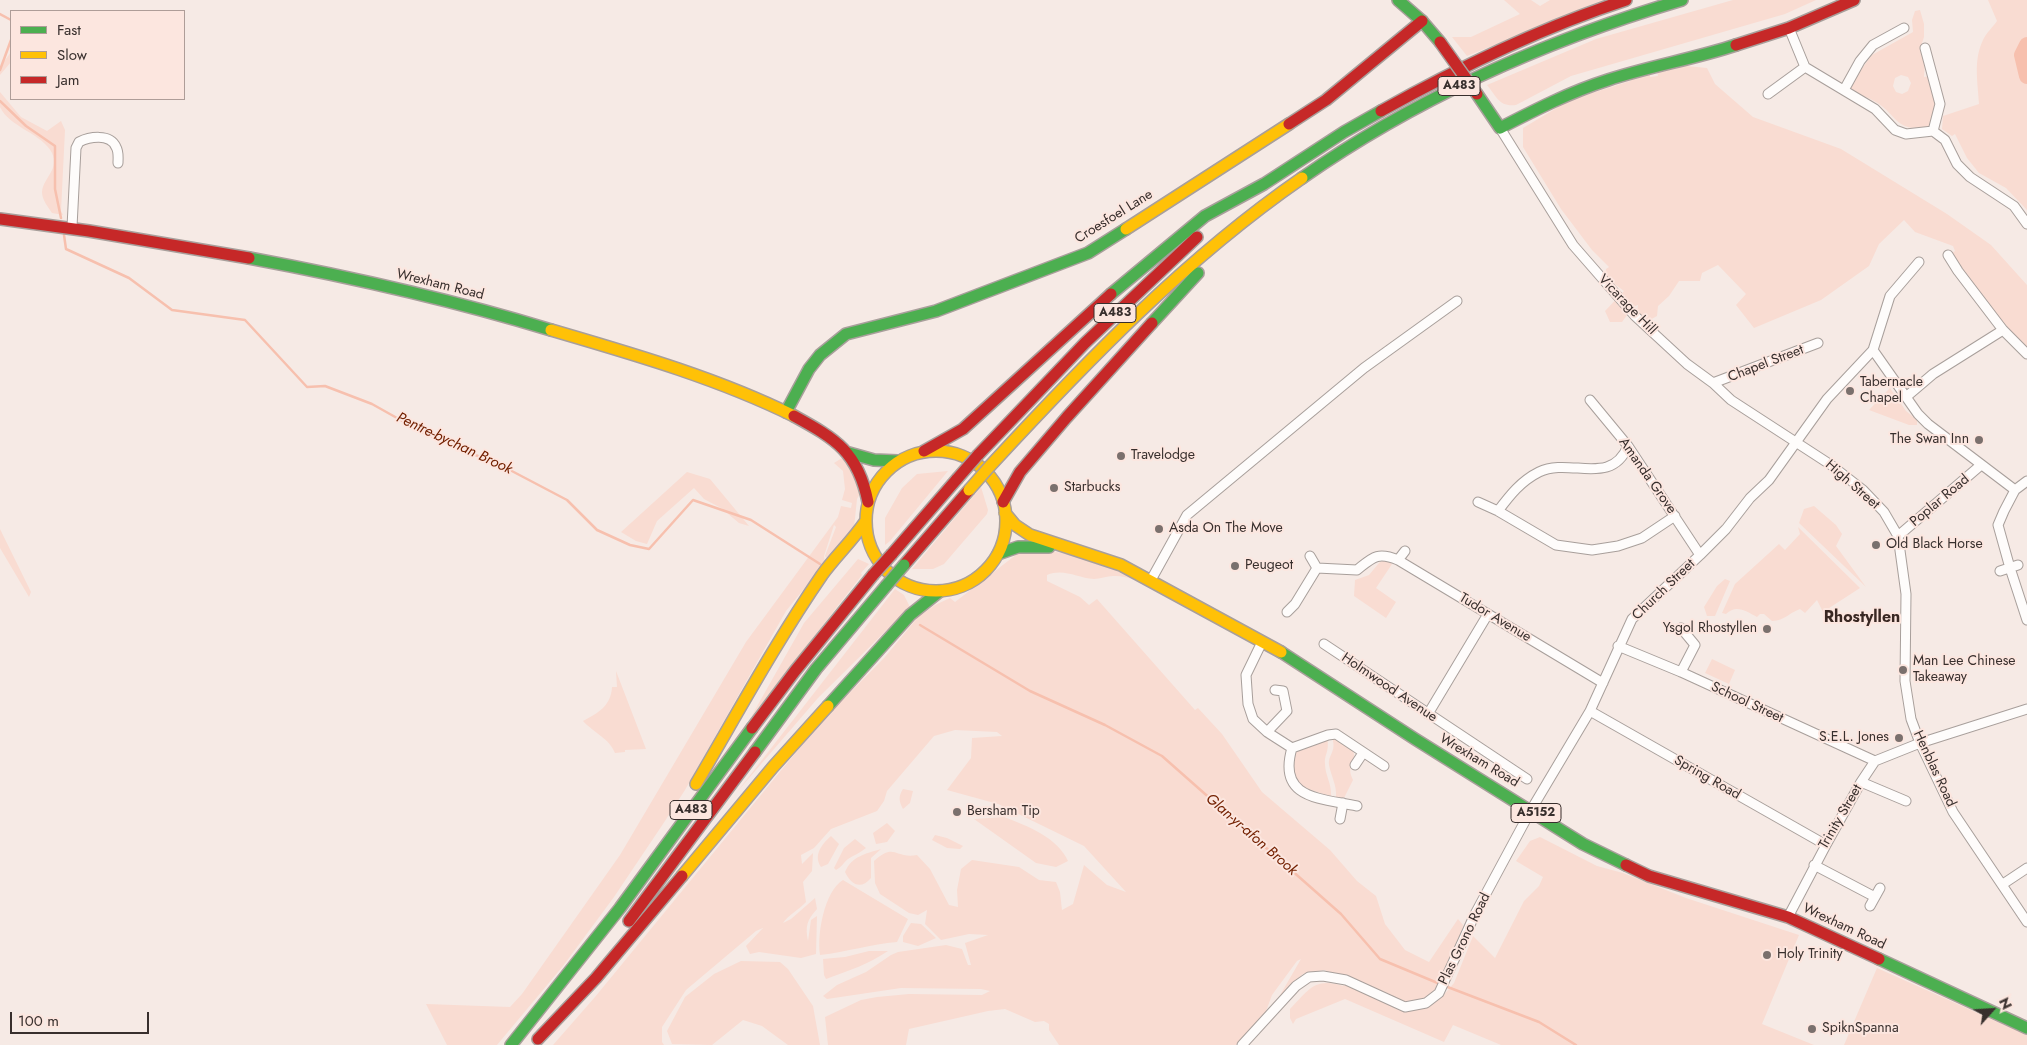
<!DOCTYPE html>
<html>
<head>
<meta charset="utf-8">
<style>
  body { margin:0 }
  #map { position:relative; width:2027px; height:1045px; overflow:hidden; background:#f6eae5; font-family:Jost,sans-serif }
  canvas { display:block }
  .legend { position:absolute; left:10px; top:10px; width:175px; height:90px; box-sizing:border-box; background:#fce6df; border:1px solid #ae9d98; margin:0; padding:6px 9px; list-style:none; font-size:15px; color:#382f2d }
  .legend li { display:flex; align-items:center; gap:10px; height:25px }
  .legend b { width:25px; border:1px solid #ae9d98 }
  .north { position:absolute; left:1967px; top:985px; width:50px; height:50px; -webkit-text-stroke:4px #fce6df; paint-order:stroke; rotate:64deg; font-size:14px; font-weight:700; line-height:20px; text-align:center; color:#382f2d }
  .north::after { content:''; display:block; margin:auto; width:18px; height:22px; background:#382f2d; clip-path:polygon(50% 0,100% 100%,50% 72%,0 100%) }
  .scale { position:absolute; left:10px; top:1012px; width:139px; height:22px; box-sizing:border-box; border:2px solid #382f2d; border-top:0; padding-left:6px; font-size:15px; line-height:18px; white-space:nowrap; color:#382f2d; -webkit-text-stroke:4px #fce6df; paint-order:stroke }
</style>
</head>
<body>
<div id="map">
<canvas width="2027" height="1045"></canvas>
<ul class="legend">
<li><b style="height:6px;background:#4caf50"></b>Fast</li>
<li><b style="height:6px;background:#ffc107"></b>Slow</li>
<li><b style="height:6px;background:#c62828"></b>Jam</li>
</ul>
<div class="north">N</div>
<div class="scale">100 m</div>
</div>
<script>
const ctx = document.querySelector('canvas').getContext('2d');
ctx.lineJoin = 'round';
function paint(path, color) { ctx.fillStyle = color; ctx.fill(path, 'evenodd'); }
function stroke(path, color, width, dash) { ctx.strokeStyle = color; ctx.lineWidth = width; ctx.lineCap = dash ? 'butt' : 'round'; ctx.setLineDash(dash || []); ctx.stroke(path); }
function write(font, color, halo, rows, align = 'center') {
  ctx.font = font + ' Jost,sans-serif'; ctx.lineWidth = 4; ctx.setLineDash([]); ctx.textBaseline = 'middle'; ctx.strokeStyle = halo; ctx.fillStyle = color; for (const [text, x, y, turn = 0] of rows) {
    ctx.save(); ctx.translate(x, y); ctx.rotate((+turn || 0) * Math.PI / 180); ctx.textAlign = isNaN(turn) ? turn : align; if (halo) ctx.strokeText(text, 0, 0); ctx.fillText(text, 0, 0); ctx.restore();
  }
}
paint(new Path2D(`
  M1504,0H1531L1540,6L1550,0H1607L1467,56L1452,37H1471L1520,14Z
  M1733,0H1816L1785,14L1571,76L1516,105C1499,107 1497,97 1487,85L1596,39Z
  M1988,0H2027V210L2006,188L1979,173L1967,158L1955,134L1952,136L1942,129L1943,116L1979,104C1978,82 1973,61 1983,40C1986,33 1993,27 1997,21Z
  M1920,10L1924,24V37L1921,46L1925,63L1924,77L1929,76C1934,92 1942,113 1929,126C1895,134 1898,114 1874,101C1867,96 1859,97 1852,92L1851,88L1857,75L1872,55L1913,32L1912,20L1915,11ZM1901,75L1908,77L1911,83L1908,91L1902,94L1896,92L1893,86L1895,78Z
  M11,52V62L0,75V67Z
  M1676,65L1707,68L1715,84L1753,117L1841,149L1947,214L1991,245L2027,285V351L1960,269L1951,254L1955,251L1953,246L1915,232L1904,220L1879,244L1869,266L1821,300L1754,328L1736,305L1746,294L1718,265L1702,273L1700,281H1679L1669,296L1658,306L1657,316L1646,322L1637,312L1638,305L1633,307L1622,322H1610L1605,311L1624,291L1605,277L1606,269L1609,267L1592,250L1561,209L1523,147V128L1570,100L1630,81L1639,75L1650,74V77L1658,76L1657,71Z
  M0,92L21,117L47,131L61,121L65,130L61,211L63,215L52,213C48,207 42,200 42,192C43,178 60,169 52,153C43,134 9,127 0,107C0,103 0,96 0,92Z
  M1890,388L1906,411L1917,420V425H1909L1869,410Z
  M842,458L856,469L862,490L857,499L854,528L828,560L825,556L836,527L834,525L824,556L825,563L786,611L685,790L663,824L614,897L563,966L497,1045H447L426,1004L510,1007L522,994L620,855L746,642L838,517L841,506L851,508L852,503L842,500L845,489L843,471L834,463Z
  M948,471L890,541L885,545V518L902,488L917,474Z
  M687,472L710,479L749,526L739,523L721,508L704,499L694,488L657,521L647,544L636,541L621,532Z
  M981,487L988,510L987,514L944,564L933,569H912Z
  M1814,506L1836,525L1842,534L1836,546L1866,587L1799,523L1804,509Z
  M1798,527L1860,588L1823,612L1817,600L1805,613L1800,609C1787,614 1786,620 1772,621L1764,614H1760L1757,617C1746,611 1736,604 1726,614L1722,613L1735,584L1779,544L1785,550L1800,534Z
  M0,529L31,592L29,597L0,548Z
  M1045,550L1079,556L1102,563L1148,585C1137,581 1126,575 1113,576C1107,576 1100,579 1094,579C1077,578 1064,568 1047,575V581L1080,597L1089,605L1097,599L1195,710L1198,708L1222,734L1262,792L1330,850L1357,881L1376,896L1385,924L1405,950L1429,962L1458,919L1463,925L1460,937L1435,989L1442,997L1454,983L1473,936L1495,958L1524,901L1539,886L1543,877L1516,861L1530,841L1540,837L1597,866L1623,873L1686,898L1799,935L1762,1024L1814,1045H1501L1453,1025L1444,1042L1345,999L1296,1019L1293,1024L1290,1018V1009C1309,990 1314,977 1343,986L1349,978L1324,970L1303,974L1279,997L1301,959L1297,961L1272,995L1265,1014L1236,1045H1059L1049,1030V1024L1044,1021L1035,1022L1005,1009L988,1011L909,1029L906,1045H828L825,1017L861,1000L877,997L909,994L982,995L990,991L981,989L901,988L827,999L823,996L837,985L866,972L891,955L898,952L946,945L962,949L968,965H971L965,943L988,935L969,934L941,940L925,924L927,910L918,915L909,913L880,894L875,883L874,861C895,842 894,859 917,855L930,869L949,905L958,907L957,890L961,869L972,860L1019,867L1039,880L1056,882L1060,892L1062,910L1073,904L1084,865L1107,885L1126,892L1084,846L998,804L947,790L971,758L972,738L1002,736L997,732L955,730L934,736L887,791L884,801L877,811L831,829L814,848L801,855L802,864L813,853L812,871L803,882L806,902C799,910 788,915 783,923L791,919L815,898L817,909C807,920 805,926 808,941L811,920L817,916L816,954L801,958L759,952L750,954L746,946L763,928L756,931L686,990L662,1027V1042L664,1045H553L595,997L820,723L885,657L918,617L935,605L950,598L955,602L1017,554Z
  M858,559L869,564L861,573L862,575L751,717L804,623Z
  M1385,559L1392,564L1376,588L1396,602L1386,618L1354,596L1355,580L1369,575L1379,563Z
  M1725,579L1730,581L1715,616H1707L1704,607L1717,586Z
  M895,589L904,595L910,607L818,698L737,792Z
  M1712,659L1735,670L1729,684L1705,673Z
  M616,671L646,749L625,750V752L615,753C609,738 594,733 583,721C598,713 611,706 612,687H617Z
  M1327,737C1330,752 1324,754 1325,764C1325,775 1332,784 1331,796C1315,791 1289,787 1292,765C1293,759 1293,755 1297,751Z
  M1332,737C1338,739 1353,747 1354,754C1355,764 1346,765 1353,780L1344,798L1336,797C1337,785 1331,776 1329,765C1328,754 1337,752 1332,737Z
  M903,789L913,791L910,803L903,809C899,801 898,797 903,789Z
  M1004,817C1028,826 1058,838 1068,861L1056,867L1036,863L974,819Z
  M887,823L895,831L887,842L876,844L873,833Z
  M935,835L947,838L963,846L960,849L947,848L932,840Z
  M831,836L839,844L828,864L821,867C813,855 822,844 831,836Z
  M855,839L866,848C860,853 854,855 848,859C843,863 842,867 836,870L834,868L844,848Z
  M881,849L871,858V878C861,890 851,885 845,872C852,856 865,854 881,849Z
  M843,880L908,919L897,942C871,944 847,952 820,955C817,934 824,892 843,880Z
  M911,923L921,924L936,938L918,946L903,942V936Z
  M869,951H888C869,964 848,971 826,979L824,975L823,959L845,957Z
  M741,961L780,962L788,969L813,1006L820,1045H788L762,1026L743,1020L712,1045L672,1044L667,1031L685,997L714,974Z
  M1877,968L2027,1035V1045H1844Z`), '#f9dcd2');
stroke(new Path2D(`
  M0,14L11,20
  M0,70L11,40
  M0,101L26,126L55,146V189L61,218
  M64,235L66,249L129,278L172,310L245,320L307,387L325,386L372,404L422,432L508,469L567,500L597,530L630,545L649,549L693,500L751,520L820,564
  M920,625L1030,691L1105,725L1162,756L1341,914L1380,959L1440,984
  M1445,986L1539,1022L1576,1045`), '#f7c0ae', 2.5);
stroke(new Path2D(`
  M2027,45L2022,55L2027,76`), '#f7c0ae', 16);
const street = new Path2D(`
  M1789,28L1805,67L1875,109L1895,130L1906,134L1933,131L1945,140L1957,164L1970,177L2014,206L2027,224
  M1925,48L1940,104L1933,131
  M1844,90L1860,61L1873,45L1904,28
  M1768,94L1805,67
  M1500,128L1573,245L1635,316L1687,364L1713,383L1731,400L1831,465L1863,490L1884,512L1898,536L1906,594L1905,681L1911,719L1920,743L1953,812L2027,922
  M72,227L76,148L79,142C89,137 110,133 116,147C119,152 118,158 118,163
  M1948,255L1958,271L2003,330L2027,354
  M1873,350L1918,414L1928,424L2015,490
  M1713,383L1818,343
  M1906,397L1933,374L2003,330
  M1590,400L1628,446L1700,555
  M2027,481L2015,490L2004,511L1998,525L2010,568L2027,620
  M1478,502L1498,511L1556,545L1592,550L1618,546L1642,538L1675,516
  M1498,511C1510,495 1521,481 1539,472C1570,457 1611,487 1628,446
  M1898,536L1981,465
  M1405,551L1398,560L1603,683
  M1310,556L1317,568
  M2000,571L2018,565
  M1151,580L1187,515L1364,368L1457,301
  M1287,612L1295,604L1317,568L1357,570C1372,558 1377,551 1398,560
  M1681,628L1695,645L1681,672
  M1262,642L1246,675L1248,704L1253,719L1267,732L1292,748L1328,735L1336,734L1384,766
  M1324,644L1527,779
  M1618,646L1681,672L1875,761
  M1590,711L1826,845
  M1428,714L1488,614
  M1267,732L1287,711L1283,691L1275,690
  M1292,748C1277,799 1320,798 1357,806
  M1355,765L1363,753
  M1861,782L1906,801
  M1340,819L1343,803
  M1814,865L1875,897L1870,906
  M2003,884L2027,868
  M1875,897L1880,888
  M1788,917L1826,845L1861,782L1875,761L1920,743L2027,709
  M1242,1045L1296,986L1309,977L1323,976L1346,980L1405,1007L1426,1003L1439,993L1475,914L1531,810L1590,711L1632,619L1700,555L1726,529L1750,498L1769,480L1827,399L1873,350L1890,296L1919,262`);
const fast = new Path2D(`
  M1398,0L1422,21L1440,42
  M1477,94L1500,128C1535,110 1570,92 1608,80C1650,66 1694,59 1736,45
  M1302,178C1418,97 1547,40 1682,0
  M249,258C351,277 453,300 551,330
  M1111,294L1205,216L1264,184L1344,132L1381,111
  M1152,323L1198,273
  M786,412L809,369L820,355L846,334L936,311L1088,253L1126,229
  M849,453L874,460L898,461
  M998,554L1018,547H1049
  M1281,652L1415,739L1583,844L1626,865
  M828,706L910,615L940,591
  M755,752L816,669L886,586
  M1879,959L2027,1028
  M511,1045L620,908L752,728`);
const slow = new Path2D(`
  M1126,229L1289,124
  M551,330C633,354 717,378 794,416
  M866 521a70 70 0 1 1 140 0a70 70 0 1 1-140 0Z
  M990,466C1086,362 1185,259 1302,178
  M1005,513L1015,525L1030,535L1121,565L1281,652
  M696,784C737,714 776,642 822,575C835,557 852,541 865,522
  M682,876L773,767L828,706`);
const jam = new Path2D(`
  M1736,45L1789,28L1854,0
  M1381,111C1460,67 1540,28 1626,0
  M1289,124L1326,100L1422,21
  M0,219L89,231L249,258
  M794,416C836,439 858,452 868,502
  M924,451L963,429L1111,294
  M978,455L1085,343L1197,237
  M1003,502L1020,472L1067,417L1152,323
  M892,554L957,479
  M904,565L969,490
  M752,728L795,671L873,575
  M1626,865L1649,876L1788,917L1879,959
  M629,921L755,752
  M538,1039L596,978L682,876`);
stroke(street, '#a89f9b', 11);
stroke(fast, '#a89f9b', 14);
stroke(slow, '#a89f9b', 14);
stroke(jam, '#a89f9b', 14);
stroke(street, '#fefcfb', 9);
stroke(fast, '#4caf50', 11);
stroke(slow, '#ffc107', 11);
stroke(jam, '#c62828', 11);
const fastBridge = new Path2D(`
  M886,586L904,565`);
const slowBridge = new Path2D(`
  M969,490L990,466`);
const jamBridge = new Path2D(`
  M1440,42L1477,94
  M957,479L978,455
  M873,575L892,554`);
stroke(fastBridge, '#a89f9b', 14, []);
stroke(slowBridge, '#a89f9b', 14, []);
stroke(jamBridge, '#a89f9b', 14, []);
stroke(fastBridge, '#4caf50', 11);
stroke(slowBridge, '#ffc107', 11);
stroke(jamBridge, '#c62828', 11);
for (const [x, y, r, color] of [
  [1850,391,5,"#7a706d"],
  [1979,440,5,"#7a706d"],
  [1121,456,5,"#7a706d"],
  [1054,488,5,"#7a706d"],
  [1159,529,5,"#7a706d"],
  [1876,545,5,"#7a706d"],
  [1235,566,5,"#7a706d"],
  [1767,629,5,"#7a706d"],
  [1903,670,5,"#7a706d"],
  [1899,738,5,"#7a706d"],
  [957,812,5,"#7a706d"],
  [1767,955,5,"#7a706d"],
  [1812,1029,5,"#7a706d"]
]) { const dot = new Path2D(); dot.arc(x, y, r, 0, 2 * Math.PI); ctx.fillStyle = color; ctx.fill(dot); stroke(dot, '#fce6df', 2); }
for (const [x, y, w] of [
  [1459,86,42],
  [1115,313,42],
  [691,810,42],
  [1536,813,50]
]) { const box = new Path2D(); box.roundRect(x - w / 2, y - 9.5, w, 19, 4); ctx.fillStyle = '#fce6df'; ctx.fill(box); stroke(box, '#382f2d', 1); }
write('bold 12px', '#382f2d', null, [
  ["A483",1459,86],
  ["A483",1115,313],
  ["A483",691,810],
  ["A5152",1536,813]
]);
write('14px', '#382f2d', '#fce6df', [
  ["Croesfoel Lane",1114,217,-32],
  ["Wrexham Road",440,285,14],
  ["Vicarage Hill",1627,305,46],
  ["Chapel Street",1766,364,-21],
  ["Amanda Grove",1647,476,55],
  ["High Street",1852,485,41],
  ["Poplar Road",1940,501,-40],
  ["Church Street",1664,590,-44],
  ["Tudor Avenue",1495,618,31],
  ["Holmwood Avenue",1389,688,34],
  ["School Street",1747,703,25],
  ["Wrexham Road",1479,761,31],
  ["Henblas Road",1934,769,65],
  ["Spring Road",1707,778,30],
  ["Trinity Street",1841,817,-60],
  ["Wrexham Road",1844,927,25],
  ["Plas Grono Road",1465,939,-64]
]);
write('14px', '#382f2d', '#fce6df', [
  ["Tabernacle",1860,383],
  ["Chapel",1860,399],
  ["The Swan Inn",1969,440,"right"],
  ["Travelodge",1131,456],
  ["Starbucks",1064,488],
  ["Asda On The Move",1169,529],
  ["Old Black Horse",1886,545],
  ["Peugeot",1245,566],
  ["Ysgol Rhostyllen",1757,629,"right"],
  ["Man Lee Chinese",1913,662],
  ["Takeaway",1913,678],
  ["S.E.L. Jones",1889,738,"right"],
  ["Bersham Tip",967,812],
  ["Holy Trinity",1777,955],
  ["SpiknSpanna",1822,1029]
], 'left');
write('italic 15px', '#732000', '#fce6df', [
  ["Pentre-bychan Brook",454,444,25],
  ["Glan-yr-afon Brook",1251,835,41]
]);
write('bold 16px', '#392823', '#fce6df', [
  ["Rhostyllen",1862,618]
]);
</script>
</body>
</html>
